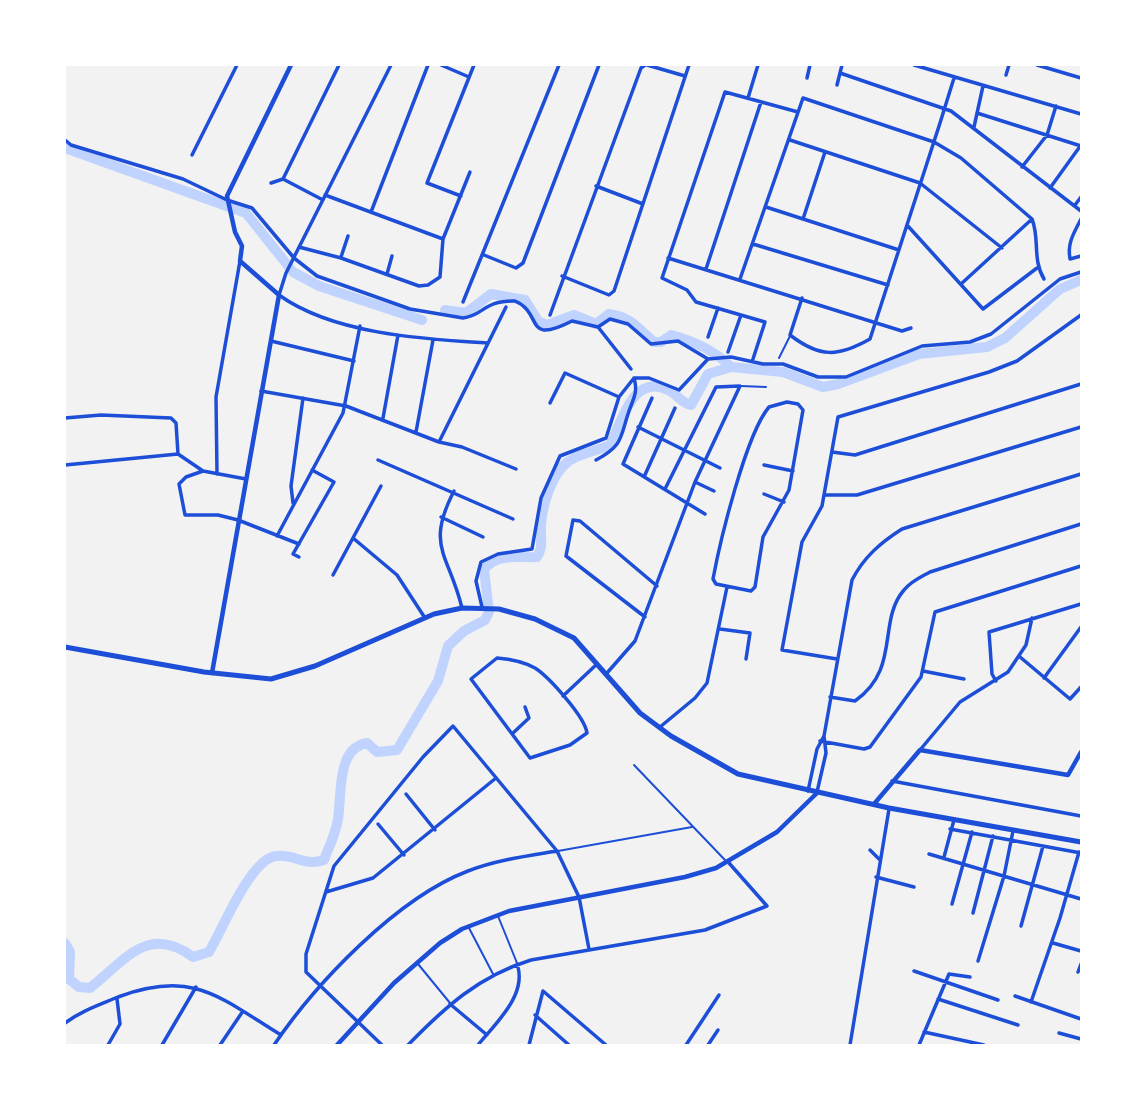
<!DOCTYPE html>
<html>
<head>
<meta charset="utf-8">
<style>
  body { margin:0 }
  #map { position:relative; width:1146px; height:1110px; overflow:hidden; background:#f2f2f2; font-family:Signika,sans-serif }
  canvas { display:block }
  .frame { position:absolute; inset:0; border:66px solid #fff; pointer-events:none }
</style>
</head>
<body>
<div id="map">
<canvas width="1146" height="1110"></canvas>
<div class="frame"></div>
</div>
<script>
const ctx = document.querySelector('canvas').getContext('2d');
ctx.lineJoin = 'round';
function stroke(path, color, width, dash) { ctx.strokeStyle = color; ctx.lineWidth = width; ctx.lineCap = dash ? 'butt' : 'round'; ctx.setLineDash(dash || []); ctx.stroke(path); }
stroke(new Path2D(`
  M65,148L246,213L293,272L319,286L422,320
  M445,310L466,313L491,294L525,300L538,321L547,325L574,315L596,324L609,314C631,317 638,328 654,342H661L671,335C694,341 714,350 731,367
  M65,943L70,952L69,979L79,987L90,988C124,962 147,923 193,957L209,952C222,931 250,859 276,856C294,853 303,867 324,860C329,847 336,833 338,819C342,795 336,748 367,743L377,752L397,750L438,681L448,646L464,631L485,620L489,612L484,569C498,553 517,558 537,557C544,546 540,538 541,526C542,506 552,472 569,461C580,453 597,451 610,445C621,425 632,372 668,390C677,394 681,403 691,405L708,374L731,367L783,372L823,387L838,384L919,354L987,347L1005,338L1060,289L1081,280`), '#bfd3fe', 10);
stroke(new Path2D(`
  M779,358L790,336
  M741,386L766,387
  M634,765L725,860
  M558,851L692,827
  M498,916L517,963
  M469,928L493,974
  M418,964L450,1003`), '#1d4ed8', 2);
stroke(new Path2D(`
  M391,65L286,273L279,295C333,334 422,339 487,343
  M441,65L469,77
  M647,65L685,76
  M914,65L1081,114
  M1037,65L1081,78
  M840,73L951,111L1081,211
  M1006,75L1009,65
  M807,78L810,65
  M837,85L842,65
  M748,98L758,65
  M977,113L1081,146
  M940,123L954,78
  M974,127L983,86
  M65,140L71,145L183,179L227,200L252,208L294,258L317,276L410,309L463,318C483,316 484,300 515,301C544,313 523,346 572,321L598,327L631,369
  M790,140L920,183L1002,248
  M192,155L237,65
  M1022,167L1047,135L1056,106
  M283,179L339,65
  M271,183L283,179L323,200
  M596,186L643,204
  M1050,188L1081,145
  M325,195L443,239
  M461,196L427,183L474,65
  M1075,205L1081,197
  M766,207L899,250
  M371,212L428,65
  M803,219L825,152
  M1081,219C1074,233 1067,243 1070,259L1081,256
  M907,225L983,309L1037,268
  M753,244L888,285
  M299,247L341,258L419,286L428,285L440,277L443,239L470,172
  M484,255L516,268L523,263L599,65
  M341,257L348,236
  M668,258L902,331L911,328
  M706,269L761,102
  M387,274L392,256
  M562,276L609,295L614,291L689,65
  M740,279L803,98L934,142L961,158L1032,219C1040,239 1032,259 1044,279
  M961,284L1032,219
  M802,298L790,335C820,358 838,357 870,339L940,123
  M463,302L559,65
  M550,315L641,68L645,65
  M598,327L610,319L628,324L651,344L678,341L708,359
  M708,337L718,308
  M271,341L354,361
  M728,352L741,315
  M753,359L765,322L696,302L687,290L662,278L725,92L798,112
  M261,391L346,406L439,442L462,447L516,469
  M652,398L623,464L705,514
  M787,402L798,404L803,410L789,490L763,537L755,587L751,591L716,584L713,579C720,541 746,434 769,407Z
  M550,403L565,373L619,397
  M65,418L101,415L171,418L176,423L178,454
  M383,418L398,335
  M638,427L720,468
  M416,432L433,340
  M439,442L506,307
  M832,452L855,455L1081,384
  M178,454L203,471L246,479
  M378,460L513,519
  M596,460C624,445 620,437 629,411C634,397 638,392 634,378
  M65,465L178,454
  M764,465L793,471
  M203,471L186,477L179,484L185,515H218L238,520L299,544
  M217,474L216,397L240,261
  M644,477L675,408
  M695,482L714,491
  M454,491C425,547 449,554 462,608
  M764,494L784,502
  M825,495H857L1081,427
  M293,503L291,486L303,398
  M441,517L483,537
  M277,536L343,413L360,326
  M353,538L397,575L425,618
  M299,557L293,554L334,482L312,470
  M333,575L381,486
  M482,607L476,581L481,562L498,554L532,549L541,498L560,456L606,438L619,397L634,378H649L679,390L708,359L731,357L763,364H783L818,377H846L922,346L970,342L991,334L1060,279L1081,272
  M645,617L566,556L573,520L580,521L657,586
  M720,629L750,633L746,659
  M1020,657L1070,699L1081,687
  M497,658C510,659 524,662 535,668C549,677 585,717 587,733L570,745L530,758L471,679Z
  M837,659L782,650L802,542L822,506L838,417L989,372L1017,361L1081,315
  M923,671L964,679
  M607,673L635,641L695,482L740,386L716,387L665,489
  M1044,678L1081,627
  M996,681L992,674L989,632L1081,604
  M563,696L597,664
  M830,697L855,701C901,669 877,621 904,590C911,581 921,577 930,572L1081,524
  M660,727L695,698L707,683L727,587
  M513,733L529,718L525,707
  M820,741L864,749L870,747L921,677L935,612L1081,566
  M920,750L960,702L1008,672L1026,645L1032,618
  M892,781L1081,816
  M808,791L817,749L824,736L852,580C864,557 880,543 902,529L1081,474
  M817,792L826,753L824,736
  M406,794L435,830
  M378,824L404,855
  M950,829L1081,853
  M870,850L879,859
  M929,854L1081,899
  M944,857L954,820
  M876,877L914,887
  M326,892L373,878L496,778
  M952,904L972,832
  M973,913L993,836
  M1021,926L1043,846
  M1053,943L1081,951
  M978,961L1004,876L1013,831
  M914,971L998,1000
  M1078,972L1081,964
  M1015,996L1081,1019
  M938,999L1018,1025
  M1031,1002L1060,918L1079,852
  M450,1004L487,1035
  M535,1015L569,1045
  M65,1023C81,1011 99,1005 118,997C193,969 219,997 281,1035
  M924,1032L984,1045
  M1059,1033L1081,1039
  M108,1045L120,1024L117,999
  M162,1045L196,987
  M220,1045L243,1011
  M274,1045C316,983 397,898 468,871C496,860 527,856 557,851
  M382,1045L306,972V954L334,866L423,757L453,726L557,851L579,897L589,949
  M408,1045C445,1007 479,976 531,960L705,930L767,906L729,863
  M478,1045C496,1023 528,994 517,964
  M529,1045L543,991L606,1045
  M686,1045L719,995
  M708,1045L718,1030
  M850,1045L889,809
  M919,1045L949,974L970,977`), '#1d4ed8', 3.5);
stroke(new Path2D(`
  M212,673L279,295L240,261L242,246L235,232L227,196L291,65
  M874,804L920,750L1068,775L1081,752
  M337,1045L394,983L440,943L462,929L509,911L685,877L716,868L777,832L817,793`), '#1d4ed8', 4.5);
stroke(new Path2D(`
  M65,647L204,672L271,679L315,666L434,614L462,608L499,609L535,619L574,638L640,713L671,736L738,774L889,808L1081,842`), '#1d4ed8', 5);
</script>
</body>
</html>
